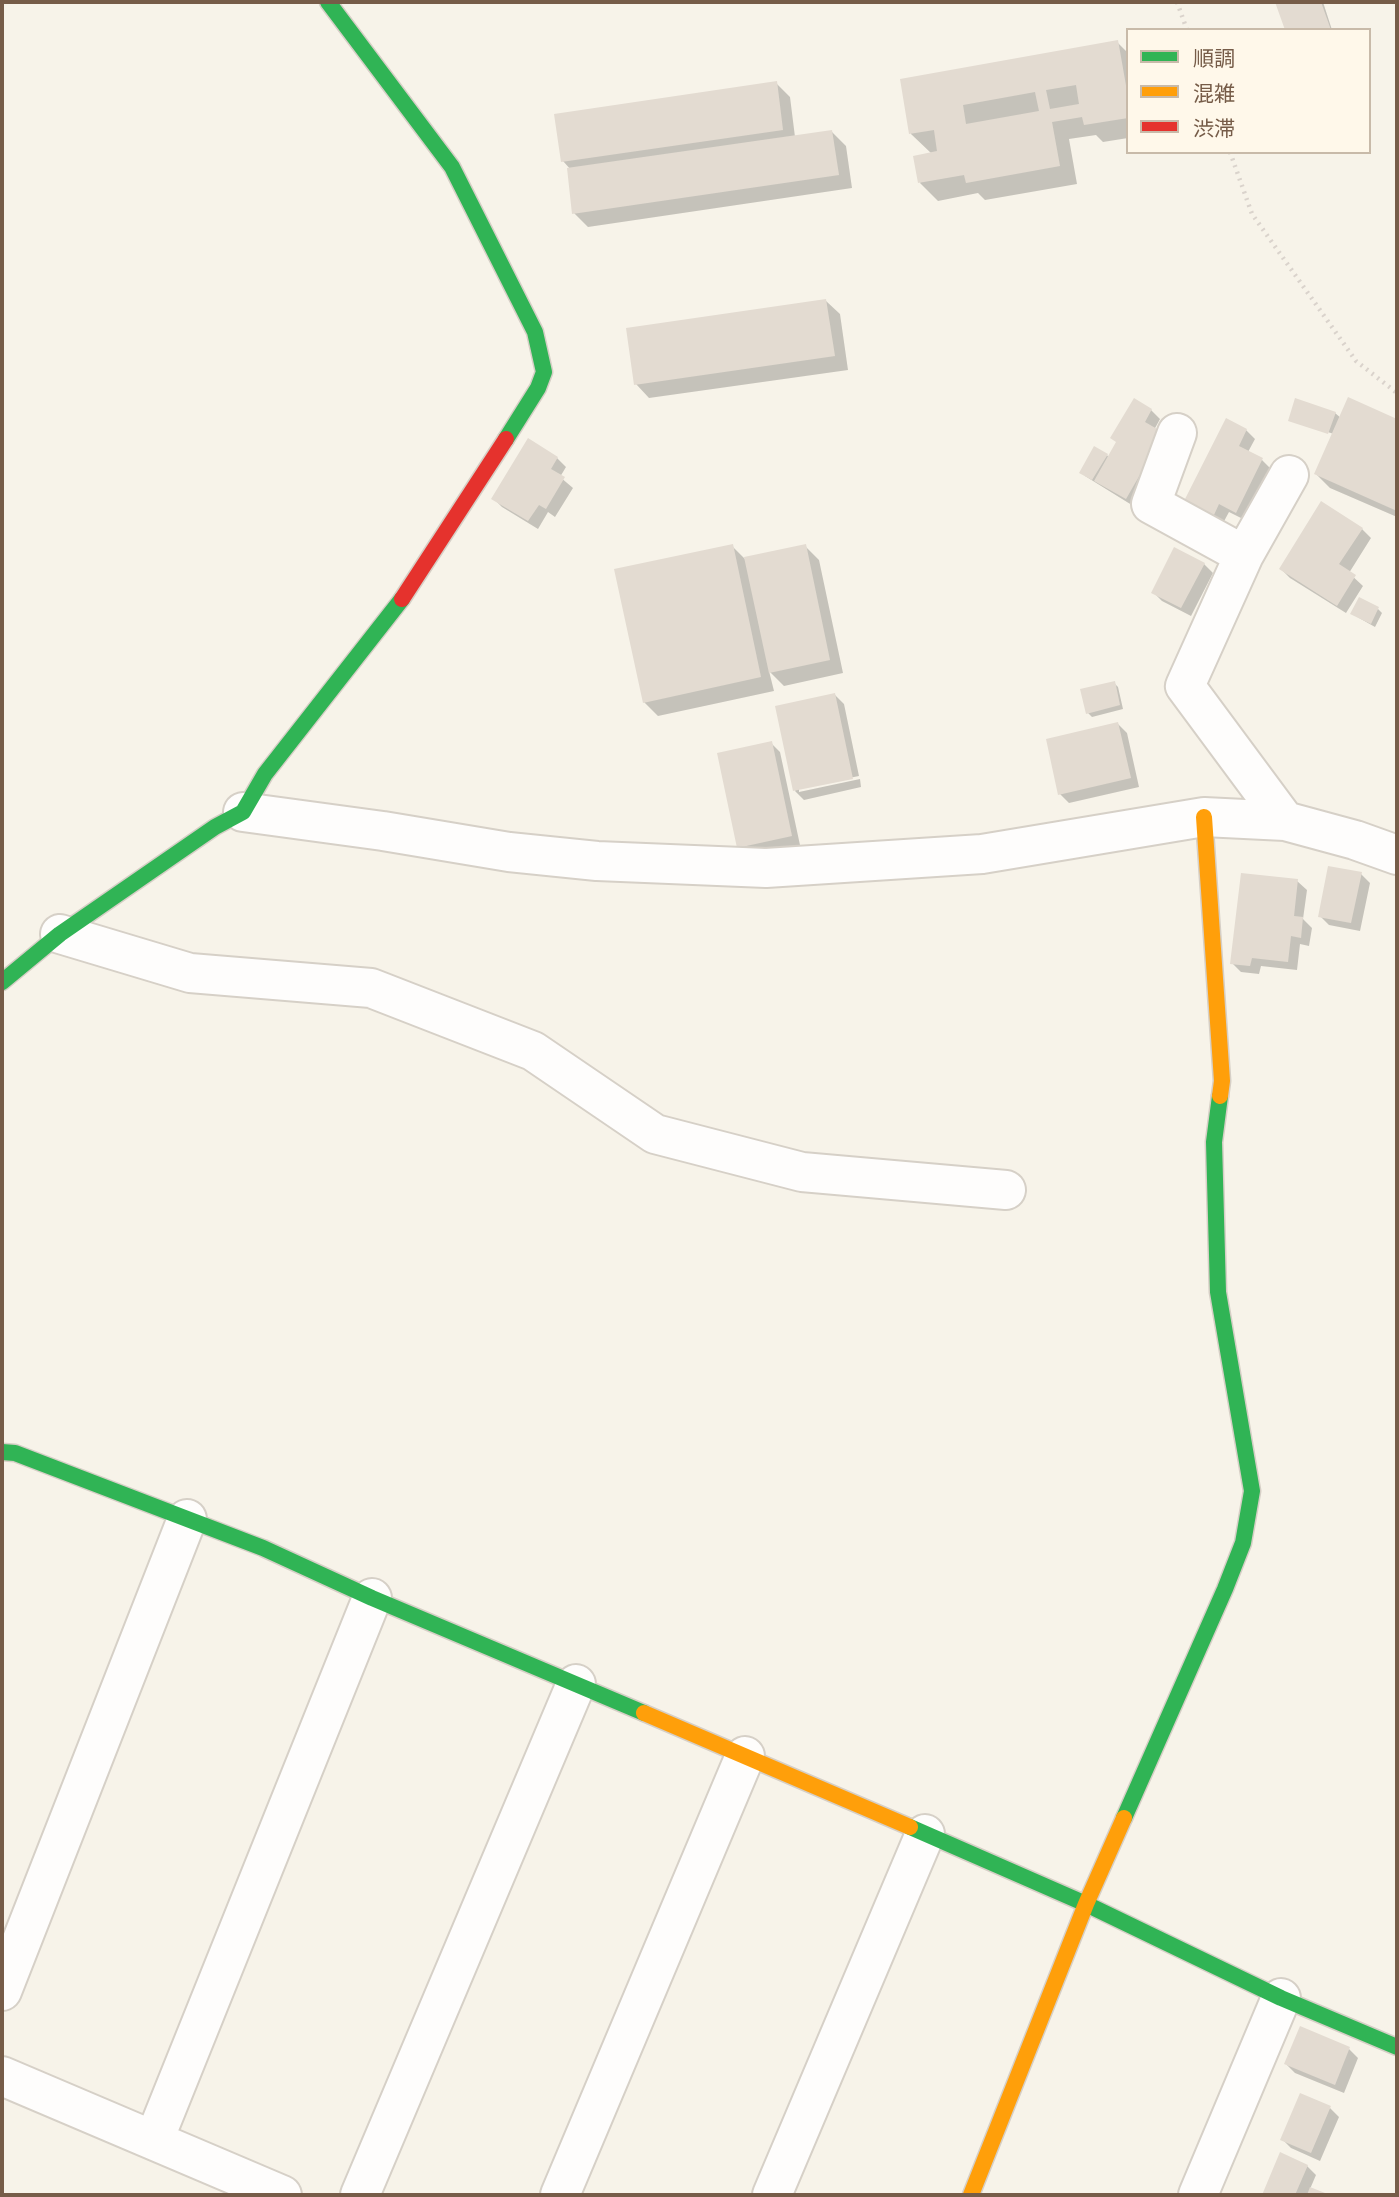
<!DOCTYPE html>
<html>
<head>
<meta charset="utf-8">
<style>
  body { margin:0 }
  #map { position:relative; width:1399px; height:2197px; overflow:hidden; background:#f7f3e9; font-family:"Open Sans","Noto Sans JP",sans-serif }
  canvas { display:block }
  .frame { position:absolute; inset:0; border:4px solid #765c48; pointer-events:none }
  .legend { position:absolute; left:1126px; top:28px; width:245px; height:126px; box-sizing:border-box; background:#fff8ea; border:2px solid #c8baa9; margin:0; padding:9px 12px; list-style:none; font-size:21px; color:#765c48 }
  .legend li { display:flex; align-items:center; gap:14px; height:35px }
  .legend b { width:35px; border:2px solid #c8baa9 }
</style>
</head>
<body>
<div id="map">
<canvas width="1399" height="2197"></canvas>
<div class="frame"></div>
<ul class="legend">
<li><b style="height:9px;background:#30b455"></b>順調</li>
<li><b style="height:9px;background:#ff9f0a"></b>混雑</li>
<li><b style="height:9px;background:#e5322d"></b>渋滞</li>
</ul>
</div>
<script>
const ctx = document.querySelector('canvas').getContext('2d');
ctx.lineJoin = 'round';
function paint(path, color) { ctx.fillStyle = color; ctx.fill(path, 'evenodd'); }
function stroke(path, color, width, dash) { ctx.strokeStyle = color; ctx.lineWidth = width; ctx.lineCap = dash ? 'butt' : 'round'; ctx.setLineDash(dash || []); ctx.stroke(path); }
paint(new Path2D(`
  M1277,2H1323L1332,30H1286Z
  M1117,42L1128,53V138L1103,142L1096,135L1069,139L1077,184L985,200L978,193L938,201L920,183L932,154L911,134L902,80Z
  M776,83L790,97L795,137L832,132L846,146L852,188L588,227L574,213L571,170L563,161Z
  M826,301L840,314L848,370L649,398L636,384Z
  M1349,400L1397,421V517L1330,488L1316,474L1337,435L1290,420L1335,413L1341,418Z
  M1151,410L1160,419L1154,430L1135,507L1085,476L1107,455L1109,458L1118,443Z
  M1246,430L1255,439L1248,452L1262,460L1271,469L1245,520L1229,512L1222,525L1186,502Z
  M557,458L566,467L560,477L573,488L555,517L548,512L538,529L502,507L493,498Z
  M1362,529L1371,538L1349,573L1363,586L1346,613L1290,578L1281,569Z
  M732,546L745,559L805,546L819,560L843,673L784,686L769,671L774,691L658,716L644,702Z
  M1204,564L1213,573L1191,616L1162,601L1153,592Z
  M1378,609L1382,613L1375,627L1352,614Z
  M1114,683L1118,687L1123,709L1092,717L1088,713Z
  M835,695L844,704L859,776L799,788V792L860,779L861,787L804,800L795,791Z
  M1118,724L1127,733L1139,787L1069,803L1060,794Z
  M771,743L780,752L800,845L748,856L739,847Z
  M1361,874L1370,883L1360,931L1329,925L1320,916Z
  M1297,881L1307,890L1303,919L1312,928L1309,946L1300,944L1297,970L1261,966L1259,974L1241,972L1232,963Z
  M1301,2028L1349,2049L1358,2058L1344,2093L1295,2073L1286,2064Z
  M1330,2108L1339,2117L1320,2161L1291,2148L1282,2139Z
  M1281,2155L1307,2166L1316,2175L1310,2189L1325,2195H1263Z`), '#0003');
paint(new Path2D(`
  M1275,2H1321L1331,30H1285Z
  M1118,40L1128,97V118L1084,125L1082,117L1052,122L1060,166L966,183L964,175L918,183L913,156L937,151L934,130L909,134L900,79ZM1076,85L1079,104L1050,109L1046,90ZM1035,92L1039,111L966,124L963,105Z
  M777,81L783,130L561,162L554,114Z
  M832,130L839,175L572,214L567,168Z
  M826,299L835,356L634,385L626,328Z
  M1348,397L1397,419V511L1314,474Z
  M1134,398L1152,409L1145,422L1164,433L1126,499L1094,481L1116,442L1110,438Z
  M1295,398L1336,412L1328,434L1288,421Z
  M1226,418L1247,429L1239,446L1263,458L1236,513L1219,504L1213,517L1183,503Z
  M528,438L558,457L551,469L565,477L546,509L539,505L528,521L491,499Z
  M1094,446L1108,454L1092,480L1079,473Z
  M1321,501L1363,528L1339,564L1356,575L1337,606L1279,569Z
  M733,544L761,677L643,703L614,569Z
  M806,544L830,660L769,673L744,557Z
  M1174,547L1205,563L1181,608L1151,593Z
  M1359,597L1379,607L1371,624L1350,614Z
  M1115,681L1120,705L1086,714L1080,689Z
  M835,693L853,779L793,791L775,706Z
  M1118,722L1131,778L1058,795L1046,739Z
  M772,741L792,836L737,848L717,753Z
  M1328,866L1362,872L1351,923L1318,917Z
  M1241,873L1298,879L1294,916L1303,917L1301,938L1291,936L1288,962L1252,958L1250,966L1230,964Z
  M1300,2026L1350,2047L1335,2085L1284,2064Z
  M1300,2093L1331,2106L1311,2153L1280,2140Z
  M1280,2152L1308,2165L1295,2195H1262Z
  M1310,2187L1330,2195H1307Z`), '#e3dbd1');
const street = new Path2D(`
  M1177,433L1151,504L1244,555
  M243,812L383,831L509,852L597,861L766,868L982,854L1204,817L1285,821L1355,840L1397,855
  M1285,821L1185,686L1244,555L1289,475
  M60,934L190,973L371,988L533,1051L655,1134L802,1172L1006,1190
  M2,1991L187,1519
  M2,2076L282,2195
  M154,2140L372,1598
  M360,2195L576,1684
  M560,2195L745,1756
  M772,2195L925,1834
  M1198,2195L1281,1998`);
const fast = new Path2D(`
  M328,2L452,167L535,332L544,372L538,388L506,439
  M2,982L60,934L215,827L243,812L265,774L402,599
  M2,1452L15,1453L263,1548L372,1598L644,1713
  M1124,1818L1225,1589L1243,1543L1252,1491L1218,1292L1214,1142L1220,1096
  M910,1827L1086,1904L1281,1998L1397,2047`);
const slow = new Path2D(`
  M1204,817L1222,1081L1220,1096
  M644,1713L910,1827
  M971,2195L1086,1904L1124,1818`);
const jam = new Path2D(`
  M402,599L506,439`);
stroke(street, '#d6d0c7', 42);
stroke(fast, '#d6cfc6', 19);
stroke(slow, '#d6cfc6', 19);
stroke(jam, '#d6cfc6', 19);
stroke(new Path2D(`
  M1177,2L1187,30
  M1230,152L1252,214L1356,361L1397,393`), '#dad3cc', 4.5, [2, 5]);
stroke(street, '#fefdfc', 38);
stroke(fast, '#30b455', 16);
stroke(slow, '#ff9f0a', 16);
stroke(jam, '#e5322d', 16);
</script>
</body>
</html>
